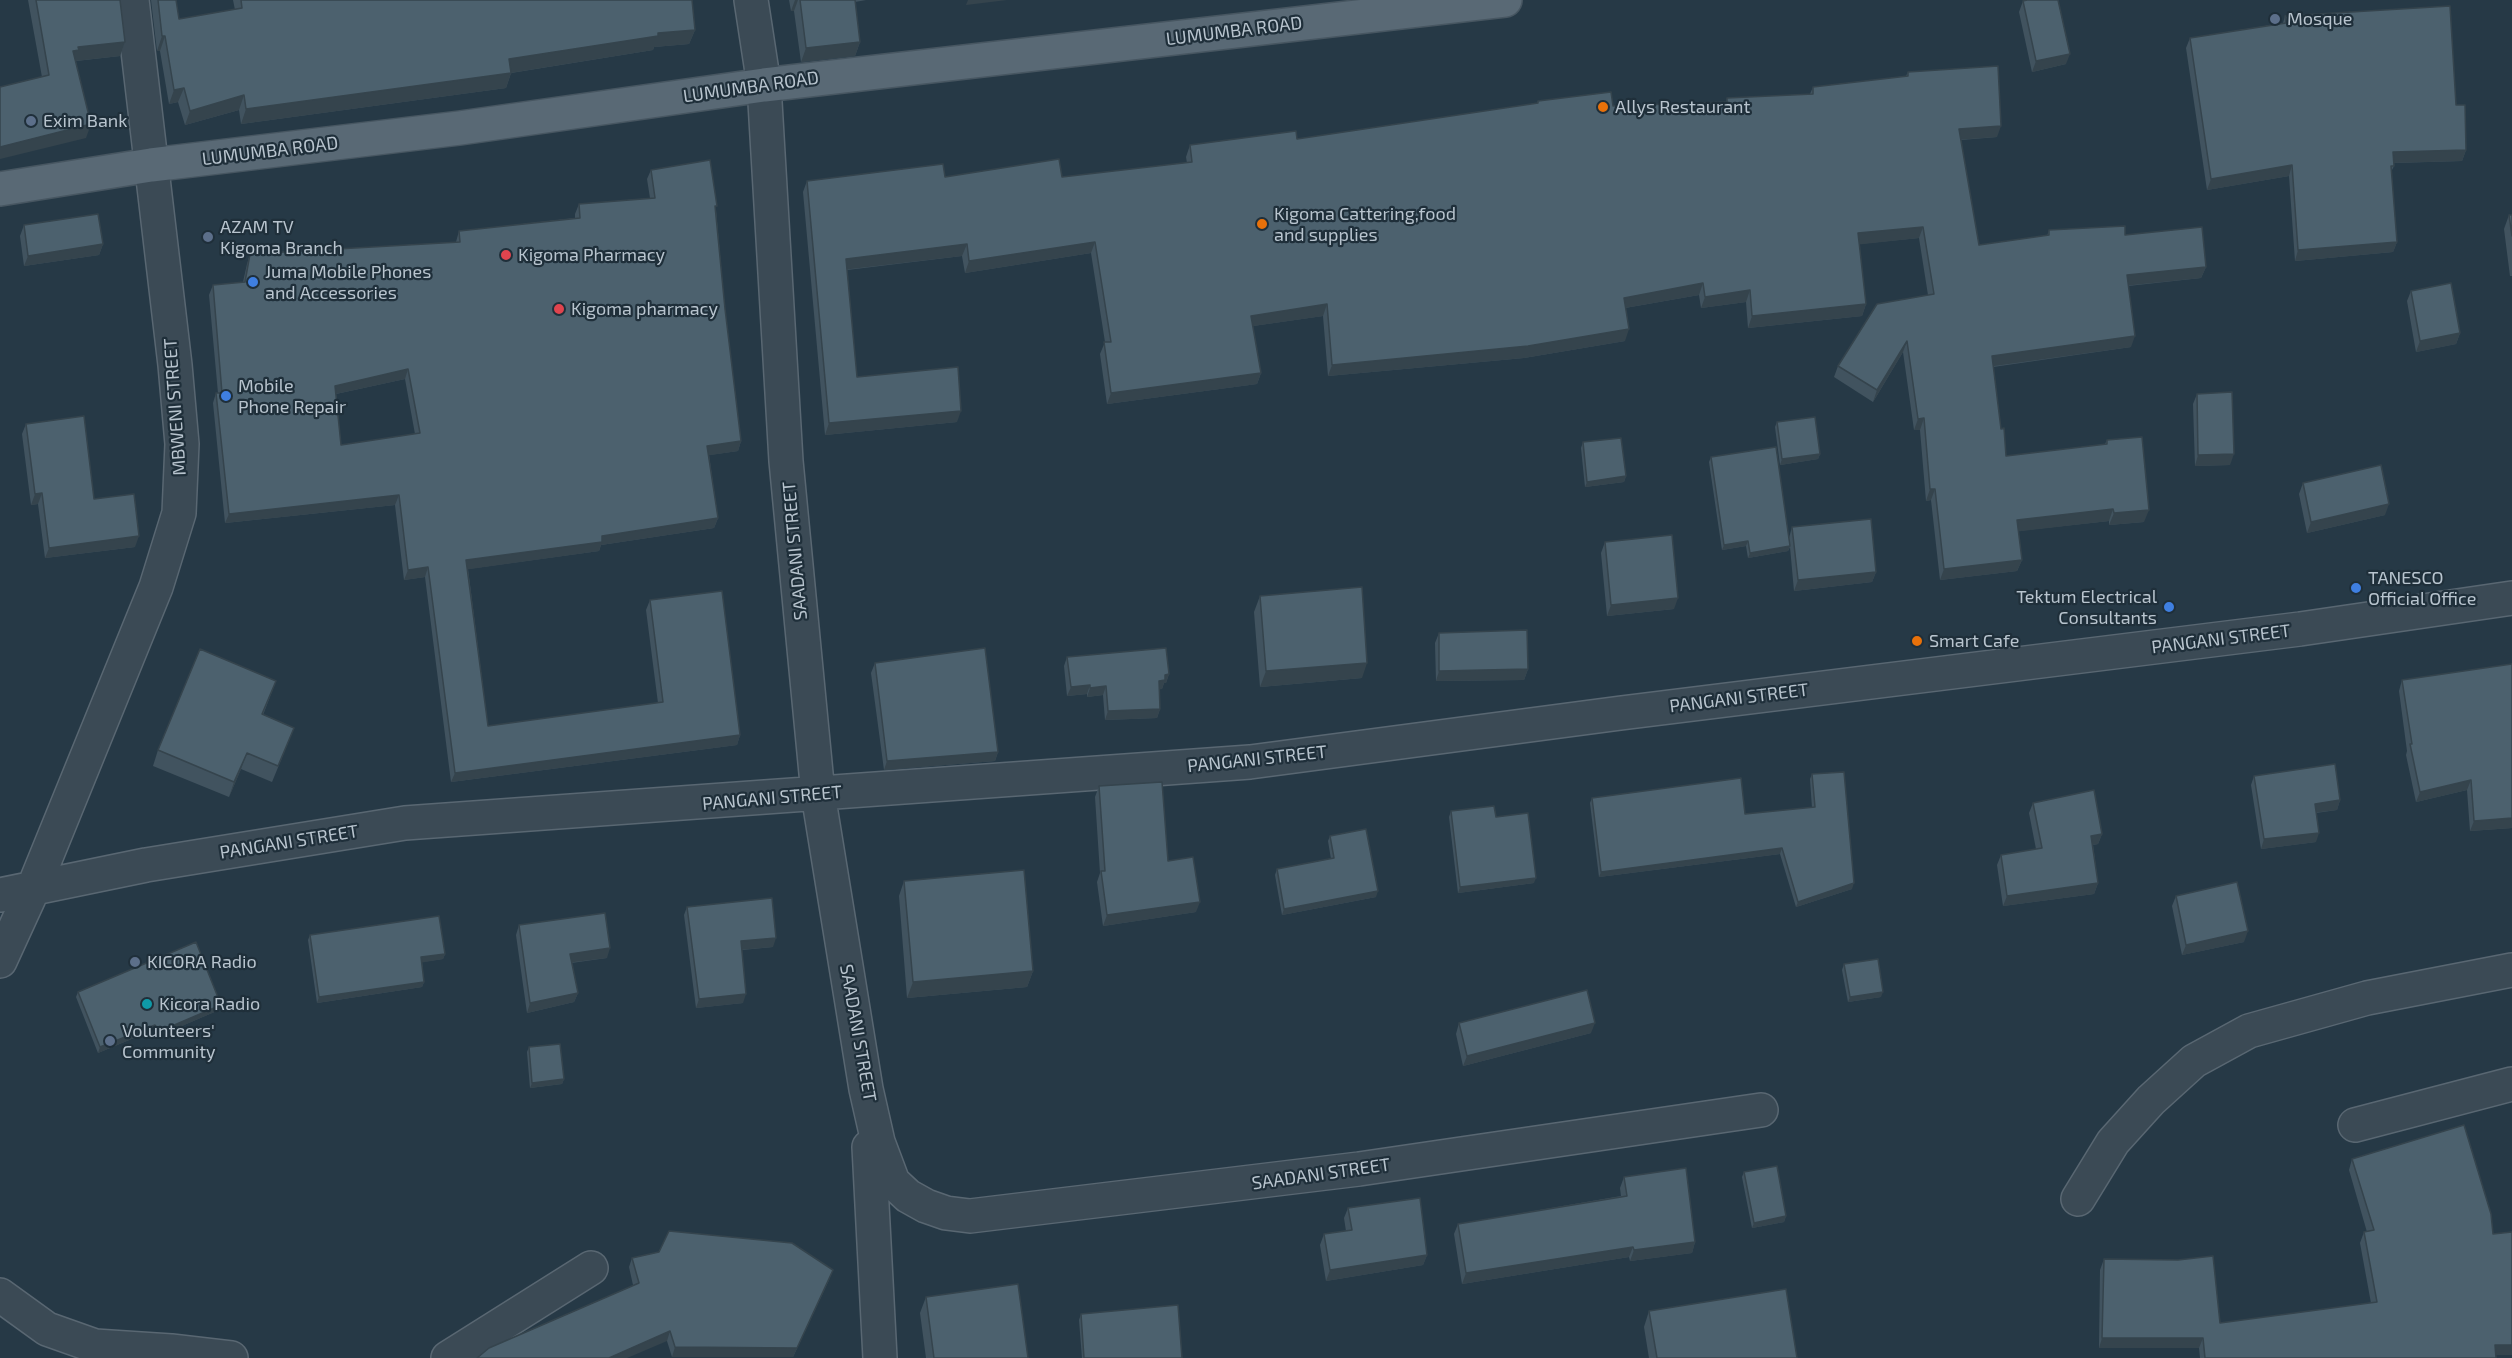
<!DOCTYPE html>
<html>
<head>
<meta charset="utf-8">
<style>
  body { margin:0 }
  canvas { display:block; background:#263946 }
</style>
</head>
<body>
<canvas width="2512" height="1358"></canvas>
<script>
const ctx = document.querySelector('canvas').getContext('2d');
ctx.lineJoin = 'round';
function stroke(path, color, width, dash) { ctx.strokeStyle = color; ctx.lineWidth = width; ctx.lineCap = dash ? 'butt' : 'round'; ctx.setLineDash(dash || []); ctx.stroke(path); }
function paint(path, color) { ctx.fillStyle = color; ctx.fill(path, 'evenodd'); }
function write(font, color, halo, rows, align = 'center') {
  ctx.font = font + ' "Exo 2",sans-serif'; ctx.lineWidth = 4.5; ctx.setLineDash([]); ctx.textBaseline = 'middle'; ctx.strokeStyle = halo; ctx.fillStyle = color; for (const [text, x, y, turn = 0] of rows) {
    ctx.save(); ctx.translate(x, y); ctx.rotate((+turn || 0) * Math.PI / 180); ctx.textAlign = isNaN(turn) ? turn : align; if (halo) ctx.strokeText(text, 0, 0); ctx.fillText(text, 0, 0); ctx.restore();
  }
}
const minor = new Path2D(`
  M751,0L764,85L786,461L818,794L866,1089L878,1142L893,1182L908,1196L926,1206L946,1213L970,1216L1359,1169L1761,1110
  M0,895L146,865L405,823L1250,762L1621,713L2300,629L2512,598
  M0,961L33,889L156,587L179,513L182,444L175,365L132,0
  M2355,1125L2512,1084
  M869,1147L880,1358
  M2078,1199L2113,1142L2151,1100L2194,1061L2249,1031L2367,998L2512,970
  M0,1295L47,1329L95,1346L171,1351L231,1358
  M448,1358L591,1268`);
const major = new Path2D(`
  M0,189L151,165L460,128L764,85L1505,0`);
stroke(minor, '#596772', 36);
stroke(major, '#475661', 36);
stroke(minor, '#3b4a55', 33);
stroke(major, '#596975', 33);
paint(new Path2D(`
  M28,0H120L125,42L120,56L76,61L86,138L42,77Z
  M151,0H176L179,19L235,10L233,0H692L695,30L689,44L654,47L653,50L511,73L506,88L241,124L239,110L185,125L178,102L169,104L160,51H157Z
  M789,0H866L855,2L860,42L855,56L801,62L794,11H791Z
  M2023,1L2066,64L2032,72L2019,12Z
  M2285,16L2456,105L2466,150L2462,161L2394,163V166L2391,172L2397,242L2393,252L2295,261L2289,176L2207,190L2186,48L2190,38L2283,23Z
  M1908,72L1997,137L1961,140L1979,245L2047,236L2049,230L2125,235L2206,267L2201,278L2128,286L2131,347L1993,367L2001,429L2006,456L2105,444L2107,440L2144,522L2109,525V521L2018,531L2022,560L2017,571L1940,580L1931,500L1926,501L1920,430H1914L1903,352L1873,402L1834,377L1838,366L1928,295L1919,238L1859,244L1866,304L1862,316L1748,328L1746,302L1701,308L1699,295L1625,308V341L1524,358L1328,376L1323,316L1253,326L1261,373L1257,384L1107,404L1100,354L1105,342L1091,253L965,273L962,256L847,270L857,377L957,422L825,435L803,192L807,181L945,177H1062L1187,163L1186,157L1190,145L1297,139L1537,103L1538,101L1613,106L1726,102L1727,98L1810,94L1813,87L1906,76Z
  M651,170L716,210L725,309L741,441L738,451L709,455L718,518L714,528L601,545L599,551L468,569L488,726L658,703L646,610L650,600L740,735L737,745L451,782L425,577L404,580L395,505L225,523L213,403L216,393H218L209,295L213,285L243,282L247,264L250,254L456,242L459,231L575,218V214L579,204L650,198L647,179ZM405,379L415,434L341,445L336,394Z
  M2509,215H2512V276H2510L2504,229Z
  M24,225L103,244L99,255L24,266L20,236Z
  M2411,291L2460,333L2456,344L2416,352L2407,301Z
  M2197,394L2230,465L2195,466L2193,404Z
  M1777,422L1820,454L1818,459L1780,465L1775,427Z
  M26,424L94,499L135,547L45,558L38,504L31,505L22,434Z
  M1583,442L1626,476L1624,482L1585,487L1581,448Z
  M1711,457L1789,538L1792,527L1876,572L1872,582L1794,591L1790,547L1788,551L1748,558L1746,546L1722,550L1709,462Z
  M2303,483L2385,515L2307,533L2299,494Z
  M1605,542L1674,609L1607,616L1601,553Z
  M1260,596L1362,678L1260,687L1254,612Z
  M1439,633L1528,669L1524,680L1436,681L1435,643Z
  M1067,657L1169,674L1166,683H1164L1162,689H1160V709L1157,718L1105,720L1103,695L1087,697V694L1067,696L1064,666Z
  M875,663L998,752L995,761L884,770L871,673Z
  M2512,664V828L2470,831L2467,790L2416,802L2406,755L2407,751L2399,691L2402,680Z
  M276,681L263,715L288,743L272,782L241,769L229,797L153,766L158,750Z
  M1812,774L1852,889L1796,907L1780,854L1599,877L1590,803L1592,798L1745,814L1812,808L1810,779Z
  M2254,776L2340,800L2337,810L2316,813V842L2261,849L2251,785Z
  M1099,786L1168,861L1196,912L1103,926L1097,882L1100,873L1095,797Z
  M2033,803L2102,834L2098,844L2093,845L2098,883L2094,894L2003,906L1997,865L2001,855L2036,849L2029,813Z
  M1451,811L1496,817L1534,883L1458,893L1449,817Z
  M1330,836L1376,897L1282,915L1275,875L1277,869L1331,859L1328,841Z
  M904,881L1033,971L1027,987L907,998L899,896Z
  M2176,896L2244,942L2182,955L2172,906Z
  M687,907L773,947L742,950L743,1003L696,1008L684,915Z
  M519,925L607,958L571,963L578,993L574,1002L527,1013L516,935Z
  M310,935L445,954L443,959L422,962L424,982L422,987L317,1003L308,940Z
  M1844,964L1881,997L1848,1002L1842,970Z
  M78,992L219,1010L156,1037L153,1030L98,1053L76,997Z
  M1459,1023L1591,1033L1463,1066L1456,1034Z
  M529,1047L564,1079L562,1084L530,1088L527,1052Z
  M2352,1159L2495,1355L2496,1358H2200L2199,1348H2099L2100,1270L2104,1259L2220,1323L2371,1303L2360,1243L2364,1232H2367L2349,1170Z
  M1744,1172L1786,1216L1784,1222L1752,1228L1742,1177Z
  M1624,1177L1695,1242L1692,1253L1630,1261L1629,1257L1462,1284L1454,1234L1458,1224L1621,1196L1620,1188Z
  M1348,1208L1427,1255L1423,1265L1326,1281L1320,1245L1324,1234L1346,1231L1344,1218Z
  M632,1258L833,1270L829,1280L793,1357H672L667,1341L633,1285L629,1267Z
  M926,1297L1028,1358H926L920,1313Z
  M1649,1311L1797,1358H1649L1644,1327Z
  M1081,1314L1182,1358H1082L1079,1320Z`), '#41535f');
paint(new Path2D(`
  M795,0H798L794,11H791Z
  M968,0H1007L966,5Z
  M695,30L689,44L654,47L653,50L504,74L509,59L658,33Z
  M162,36H165L160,51H157Z
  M125,42L120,56L75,61L73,51L78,47Z
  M860,42L855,56L801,62L806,48Z
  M2070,54L2066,64L2032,72L2036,61Z
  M511,73L506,88L241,124L246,109Z
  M184,88L178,102L169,104L174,90Z
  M244,95L239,110L185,125L190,111Z
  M91,124L86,138L0,159V147Z
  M2001,126L1997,137L1955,140L1959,129Z
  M2466,150L2462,161L2389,163L2393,152Z
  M2292,165L2289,176L2207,190L2211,179Z
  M1923,227L1919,238L1854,245L1858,233Z
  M1095,242L1091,253L965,273L969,261Z
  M2397,242L2393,252L2295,261L2298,250Z
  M103,244L99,255L24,266L28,256Z
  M967,244L962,256L842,270L846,259Z
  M2206,267L2201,278L2123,286L2127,275Z
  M1703,283L1699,295L1619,309L1624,298Z
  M1750,290L1746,302L1701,308L1705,297Z
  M1327,304L1323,316L1246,327L1251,316Z
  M1866,304L1862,316L1748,328L1752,316Z
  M1629,329L1625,341L1524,358L1328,376L1332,365Z
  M2460,333L2456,344L2416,352L2420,341Z
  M2135,336L2131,347L1987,367L1992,356Z
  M1907,341L1903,352L1873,402L1877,390Z
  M408,369L405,379L331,395L335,386Z
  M1261,373L1257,384L1107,404L1111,393Z
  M961,411L957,422L825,435L829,423Z
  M1924,418L1920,430H1914L1918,419Z
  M741,441L738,451L704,456L707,446Z
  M1820,454L1818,459L1780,465L1782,459Z
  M2234,454L2230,465L2195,466L2198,455Z
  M1626,476L1624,482L1585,487L1587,482Z
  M1930,489H1935L1931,500L1926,501Z
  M42,493L38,504L31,505L35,494Z
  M399,495L395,505L225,523L229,514Z
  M2389,504L2385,515L2307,533L2311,522Z
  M2113,509L2109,521L2013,532L2017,520Z
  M2149,510L2144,522L2109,525L2114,513Z
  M718,518L714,528L601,545L599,551L463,570L466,560L602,536Z
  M139,536L135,547L45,558L49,548Z
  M1748,541L1746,546L1722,550L1724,545Z
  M1790,546L1788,551L1748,558L1750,553Z
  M2022,560L2017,571L1940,580L1944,569Z
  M428,567L425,577L404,580L408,570Z
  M1876,572L1872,582L1794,591L1798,580Z
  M1678,598L1674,609L1607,616L1611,605Z
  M1367,663L1362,678L1260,687L1266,671Z
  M1528,669L1524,680L1436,681L1439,671Z
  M1169,674L1166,683H1164L1162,689L1156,690L1159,681L1165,675Z
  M1090,685L1087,694L1067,696L1071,687Z
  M1106,686L1103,695L1087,697L1090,688Z
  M1160,709L1157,718L1105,720L1108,711Z
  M740,735L737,745L451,782L455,773Z
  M998,752L995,761L884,770L887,761Z
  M247,753L241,769L229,797L234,782Z
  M2471,780L2467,790L2416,802L2420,792Z
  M2340,800L2337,810L2312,813L2315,804Z
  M2512,818V828L2470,831L2474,821Z
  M2319,833L2316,842L2261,849L2264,839Z
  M2102,834L2098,844L2087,846L2091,836Z
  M1782,848L1780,854L1599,877L1601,872Z
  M1536,878L1534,883L1458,893L1460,887Z
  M1854,883L1852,889L1796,907L1798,902Z
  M2098,883L2094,894L2003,906L2007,896Z
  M1378,891L1376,897L1282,915L1284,909Z
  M1200,902L1196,912L1103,926L1107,915Z
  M2248,931L2244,942L2182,955L2186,945Z
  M776,938L773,947L738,950L741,941Z
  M610,948L607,958L566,963L570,954Z
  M445,954L443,959L419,963L421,957Z
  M1033,971L1027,987L907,998L913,982Z
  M424,982L422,987L317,1003L319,997Z
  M1883,992L1881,997L1848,1002L1850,997Z
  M578,993L574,1002L527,1013L530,1003Z
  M746,994L743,1003L696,1008L699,999Z
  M221,1005L219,1010L156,1037L158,1032Z
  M1595,1023L1591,1033L1463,1066L1467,1056Z
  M155,1025L153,1030L98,1053L100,1047Z
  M564,1079L562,1084L530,1088L532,1083Z
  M1786,1216L1784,1222L1752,1228L1754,1223Z
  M1695,1242L1692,1253L1630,1261L1634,1250Z
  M1633,1247L1629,1257L1462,1284L1466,1273Z
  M1427,1255L1423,1265L1326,1281L1330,1270Z
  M833,1270L829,1280L793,1357H672L675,1347Z
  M670,1331L667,1341L627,1358H609Z
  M2102,1338H2203L2199,1348H2099Z
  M2495,1345H2512V1355H2492Z`), '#35444d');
const building = new Path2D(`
  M36,0H120L125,42L78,47L79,50L73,51L91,124L0,147V87L49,75Z
  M158,0H176L179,19L242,8L241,0H692L695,30L658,33V36L509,59L511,73L246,109L244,95L190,111L184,88L174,90L165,36H162Z
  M800,0H855L860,42L806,48Z
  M2027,0H2058L2070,54L2036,61L2023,1Z
  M2450,6L2456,105H2465L2466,150L2393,152L2394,166H2391L2397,242L2298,250L2292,165L2211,179L2190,38L2286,23L2285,16Z
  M1998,66L2001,126L1959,129L1979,245L2049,235V230L2125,226V235L2202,227L2206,267L2127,275L2135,336L1992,356L2001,429L2004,428L2006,456L2107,444V440L2142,437L2149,510L2114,513L2113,509L2017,520L2022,560L1944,569L1935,489H1930L1924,418L1918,419L1907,341L1877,390L1838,366L1877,304L1934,294L1923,227L1858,233L1866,304L1752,316L1750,290L1705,297L1703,283L1624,298L1629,329L1528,346L1332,365L1327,304L1251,316L1261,373L1111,393L1104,342H1111L1095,242L969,261L967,244L846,259L857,377L958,367L961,411L829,423L807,181L943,164L945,177L1059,159L1062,177L1192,162L1190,145L1296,131L1297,139L1538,103V101L1611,92L1613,106L1727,102V98L1813,94V87L1908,76V72Z
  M710,160L717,206H715L725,309L741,441L707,446L718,518L602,536V542L466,560L488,726L663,702L650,600L722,591L740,735L455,773L428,567L408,570L399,495L229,514L216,393H222L213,285L245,282L250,254L460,242L459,231L580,218L579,204L655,198L651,170ZM408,369L420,433L341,445L335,386Z
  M98,214L103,244L28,256L24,225Z
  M2509,215H2512V236Z
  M2451,283L2460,333L2420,341L2411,291Z
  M2232,392L2234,454L2198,455L2197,394Z
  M84,416L94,499L134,494L139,536L49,548L42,493L35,494L26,424Z
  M1815,417L1820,454L1782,459L1777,422Z
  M1621,438L1626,476L1587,482L1583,442Z
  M1776,447L1790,546L1750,553L1748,541L1724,545L1711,457Z
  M2381,465L2389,504L2311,522L2303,483Z
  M1871,519L1876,572L1798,580L1792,527Z
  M1672,535L1678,598L1611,605L1605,542Z
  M1362,587L1367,663L1266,671L1260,596Z
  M1527,630L1528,669L1439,671V633Z
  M985,648L998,752L887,761L875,663Z
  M1166,648L1169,674L1165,675V680L1159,681L1160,709L1108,711L1106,686L1090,688V685L1071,687L1067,657Z
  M200,649L276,681L262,714L294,728L278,766L247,753L234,782L158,750Z
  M2512,664V818L2474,821L2471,780L2420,792L2410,744H2412L2402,680Z
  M2335,764L2340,800L2315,804L2319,833L2264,839L2254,776Z
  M1844,772L1854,883L1798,902L1782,848L1601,872L1592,798L1741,778L1745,814L1815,807L1812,774Z
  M1162,782L1168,861L1193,857L1200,902L1107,915L1101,871H1105L1099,786Z
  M2094,790L2102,834L2091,836L2098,883L2007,896L2001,855L2042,848L2033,803Z
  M1494,806L1496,817L1528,813L1536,878L1460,887L1451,811Z
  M1366,829L1378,891L1284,909L1277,869L1334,858L1330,836Z
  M1024,870L1033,971L913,982L904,881Z
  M2237,882L2248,931L2186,945L2176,896Z
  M772,898L776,938L741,941L746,994L699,999L687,907Z
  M605,913L610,948L570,954L578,993L530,1003L519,925Z
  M439,916L445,954L421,957L424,982L319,997L310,935Z
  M196,942L221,1005L158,1032L155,1025L100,1047L78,992Z
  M1878,959L1883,992L1850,997L1844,964Z
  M1587,990L1595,1023L1467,1056L1459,1023Z
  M560,1044L564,1079L532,1083L529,1047Z
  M2464,1125L2491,1214L2493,1234L2512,1232V1345H2495L2496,1358H2205L2203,1338H2102L2104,1259L2178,1260L2213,1256L2220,1323L2377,1302L2364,1232L2374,1230L2352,1159Z
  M1777,1166L1786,1216L1754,1223L1744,1172Z
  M1686,1168L1695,1242L1634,1250L1633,1247L1466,1273L1458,1224L1627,1196L1624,1177Z
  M1420,1198L1427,1255L1330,1270L1324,1234L1352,1230L1348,1208Z
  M669,1231L792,1243L833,1270L797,1348L675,1347L670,1331L609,1358H477L489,1348L639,1283L632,1258L659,1252Z
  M1018,1284L1028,1358H934L926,1297Z
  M1786,1289L1797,1358H1657L1649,1311Z
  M1178,1305L1182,1358H1084L1081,1314Z`);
paint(building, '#4c616e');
stroke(building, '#35444d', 1.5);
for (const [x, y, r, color] of [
  [2275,19,6,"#5c6f8a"],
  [1603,107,6,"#e8710a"],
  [31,121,6,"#5c6f8a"],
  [1262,224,6,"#e8710a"],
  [208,237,6,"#5c6f8a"],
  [506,255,6,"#e0444e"],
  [253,282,6,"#3f7fe0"],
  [559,309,6,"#e0444e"],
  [226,396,6,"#3f7fe0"],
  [2356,588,6,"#3f7fe0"],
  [2169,607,6,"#3f7fe0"],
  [1917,641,6,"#e8710a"],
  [135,962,6,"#5c6f8a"],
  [147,1004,6,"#0f9aa8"],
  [110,1041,6,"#5c6f8a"]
]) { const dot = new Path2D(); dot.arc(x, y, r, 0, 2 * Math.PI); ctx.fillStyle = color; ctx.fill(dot); stroke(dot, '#1f2f3a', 2); }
write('18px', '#b8c4ce', '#1f2f3a', [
  ["Mosque",2287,19],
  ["Allys Restaurant",1615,107],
  ["Exim Bank",43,121],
  ["Kigoma Cattering,food",1274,214],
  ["and supplies",1274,235],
  ["AZAM TV",220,227],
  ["Kigoma Branch",220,248],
  ["Kigoma Pharmacy",518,255],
  ["Juma Mobile Phones",265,272],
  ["and Accessories",265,293],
  ["Kigoma pharmacy",571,309],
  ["Mobile",238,386],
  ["Phone Repair",238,407],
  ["TANESCO",2368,578],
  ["Official Office",2368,599],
  ["Tektum Electrical",2157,597,"right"],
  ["Consultants",2157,618,"right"],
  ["Smart Cafe",1929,641],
  ["KICORA Radio",147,962],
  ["Kicora Radio",159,1004],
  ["Volunteers'",122,1031],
  ["Community",122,1052]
], 'left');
write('18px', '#b8c4ce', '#1f2f3a', [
  ["LUMUMBA ROAD",1234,31,-7],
  ["LUMUMBA ROAD",751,87,-8],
  ["LUMUMBA ROAD",270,151,-7],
  ["MBWENI STREET",175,407,-94],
  ["SAADANI STREET",795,551,-95],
  ["PANGANI STREET",2221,639,-7],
  ["PANGANI STREET",1739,698,-7],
  ["PANGANI STREET",1257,759,-6],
  ["PANGANI STREET",772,798,-5],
  ["PANGANI STREET",289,842,-9],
  ["SAADANI STREET",858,1033,80],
  ["SAADANI STREET",1321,1174,-8]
]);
</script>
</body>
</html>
